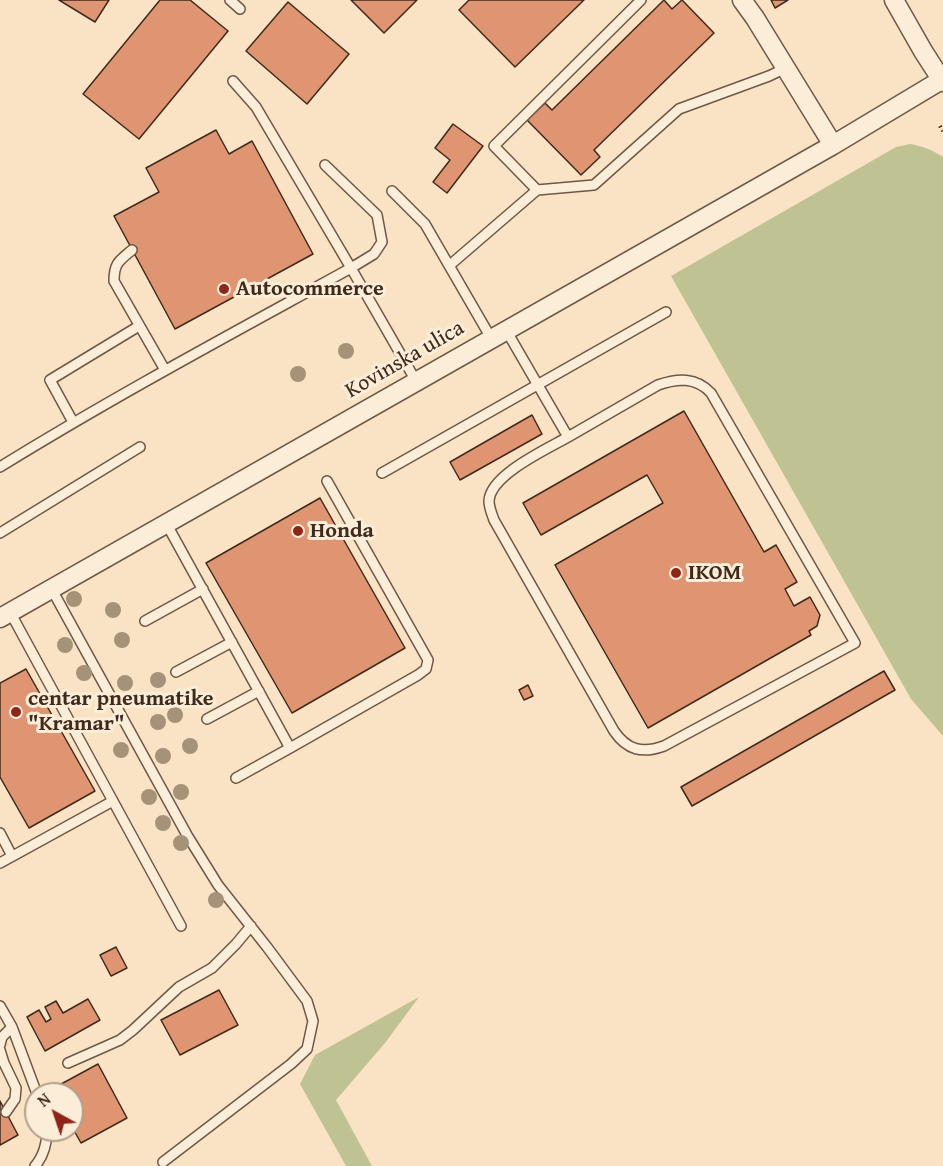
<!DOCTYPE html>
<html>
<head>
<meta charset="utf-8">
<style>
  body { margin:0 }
  #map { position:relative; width:943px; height:1166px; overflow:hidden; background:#fae3c4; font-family:"Gentium Book Plus",serif }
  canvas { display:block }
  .north { position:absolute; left:24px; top:1082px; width:60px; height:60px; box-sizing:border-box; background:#fcedd9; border:2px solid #b19f8d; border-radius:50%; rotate:320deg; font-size:16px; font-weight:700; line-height:24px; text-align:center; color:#402a1c }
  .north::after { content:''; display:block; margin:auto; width:21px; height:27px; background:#8f2418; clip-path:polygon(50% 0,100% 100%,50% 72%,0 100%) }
</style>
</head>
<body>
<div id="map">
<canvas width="943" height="1166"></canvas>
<div class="north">N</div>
</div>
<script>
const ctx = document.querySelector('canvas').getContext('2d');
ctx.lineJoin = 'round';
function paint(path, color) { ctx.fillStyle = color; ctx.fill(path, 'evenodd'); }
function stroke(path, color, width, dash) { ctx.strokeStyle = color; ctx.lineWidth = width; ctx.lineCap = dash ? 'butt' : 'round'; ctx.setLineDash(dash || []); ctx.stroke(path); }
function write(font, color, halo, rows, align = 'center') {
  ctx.font = font + ' "Gentium Book Plus",serif'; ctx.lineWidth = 6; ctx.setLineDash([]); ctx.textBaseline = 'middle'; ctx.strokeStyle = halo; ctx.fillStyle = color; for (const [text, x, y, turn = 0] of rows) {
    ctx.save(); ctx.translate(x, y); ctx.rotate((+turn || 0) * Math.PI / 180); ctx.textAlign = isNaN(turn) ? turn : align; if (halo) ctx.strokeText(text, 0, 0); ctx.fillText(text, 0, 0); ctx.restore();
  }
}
paint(new Path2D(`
  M910,144C923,146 932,150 943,157V736L911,699L671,276L896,147Z
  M419,997L385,1043L336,1100L372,1166H346L300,1084L315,1055Z`), '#bfc394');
const building = new Path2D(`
  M59,0H109L95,22Z
  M160,0H190L228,31L139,139L83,94Z
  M351,0H417L384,33Z
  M469,0H584L515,67L459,10Z
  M664,0L672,9L682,0L714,33L594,150L600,157L581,175L527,120L545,103L552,110Z
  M771,0H788L775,8Z
  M288,2L349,54L307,104L246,51Z
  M453,124L483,146L447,193L433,182L450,160L435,148Z
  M216,130L229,154L252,141L313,254L175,329L114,216L159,192L146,168Z
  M684,411L764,552L776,545L797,582L785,589L794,606L810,597L820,615L817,626L809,631L811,635L648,728L555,565L663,503L647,475L541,535L523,503Z
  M532,415L542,434L460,480L450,462Z
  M320,498L405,648L292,713L206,563Z
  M26,669L95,791L29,828L0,777V683Z
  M884,671L895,690L692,806L681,787Z
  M528,685L533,696L524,700L519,690Z
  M116,947L127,968L111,976L100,955Z
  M219,990L238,1025L180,1055L161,1020Z
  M88,999L100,1020L45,1051L27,1017L39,1010L46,1022L51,1019L45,1007L56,1001L63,1013Z
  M98,1064L127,1118L81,1143L72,1127V1094H55L52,1089Z
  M0,1101L18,1135L0,1145Z`);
paint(building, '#df9572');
stroke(building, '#402a1c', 1.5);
const lane = new Path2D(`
  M230,0L240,9
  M233,81L256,107L351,268L416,381
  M537,190L594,185L679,109L769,76L786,68
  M392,191L425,224L491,338
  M132,250C119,261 114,263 114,281L165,370
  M450,265L537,190L494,146L641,0
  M506,330L568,437C547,449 490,475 489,501C489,508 492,514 494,520L614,731C627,750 642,754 664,746L855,643L711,393C696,377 678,378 658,385L568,437
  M73,422L50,380L139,326
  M0,467C115,396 233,333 351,268L374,254L382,242L377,215L325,165
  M382,473L666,312
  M166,523L290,748L236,778
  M0,533L140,447
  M51,588L187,835L218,885L267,947L307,1001L313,1021L307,1049L291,1064L163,1162
  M10,612L181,926
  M145,621L203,589
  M176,672L232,642
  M207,719L259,691
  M290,748L418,675L426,669L428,660L327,481
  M0,833L12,856
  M0,863L113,801
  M0,1006L12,1027L37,1094
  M0,1045L2,1037L12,1027
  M0,1050L4,1063L16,1088L15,1099L6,1112
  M68,1063L120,1040L133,1030L179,987L212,968L236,944L251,926
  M35,1166C43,1157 48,1142 46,1130`);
const street = new Path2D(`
  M742,0L755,18L833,145
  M894,0L923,51L943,82
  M0,618L833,145L943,79`);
stroke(lane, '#6e5846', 12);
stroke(street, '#6e5846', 21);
stroke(new Path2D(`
  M940,126L943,131`), '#402a1c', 4, [1.5, 3]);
stroke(lane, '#fcedd9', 9);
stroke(street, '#fcedd9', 18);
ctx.fillStyle = '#a59278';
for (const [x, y] of [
  [346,351],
  [298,374],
  [74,599],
  [113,610],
  [122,640],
  [65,645],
  [84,673],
  [158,680],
  [125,683],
  [175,715],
  [158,722],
  [190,746],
  [121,750],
  [163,756],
  [181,792],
  [149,797],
  [163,823],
  [181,843],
  [216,900]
]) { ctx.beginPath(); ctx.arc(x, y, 8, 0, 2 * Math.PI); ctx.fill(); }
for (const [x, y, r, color] of [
  [224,289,6,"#8f2418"],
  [298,531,6,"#8f2418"],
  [676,573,6,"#8f2418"],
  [16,712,6,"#8f2418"]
]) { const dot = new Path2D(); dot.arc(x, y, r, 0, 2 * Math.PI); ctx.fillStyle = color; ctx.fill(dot); stroke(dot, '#fcedd9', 2); }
write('bold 22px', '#402a1c', '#fcedd9', [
  ["Autocommerce",236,289],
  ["Honda",310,531],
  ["IKOM",688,573],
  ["centar pneumatike",28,699],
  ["\"Kramar\"",28,724]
], 'left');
write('22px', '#402a1c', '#fcedd9', [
  ["Kovinska ulica",405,360,-30]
]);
</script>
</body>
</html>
